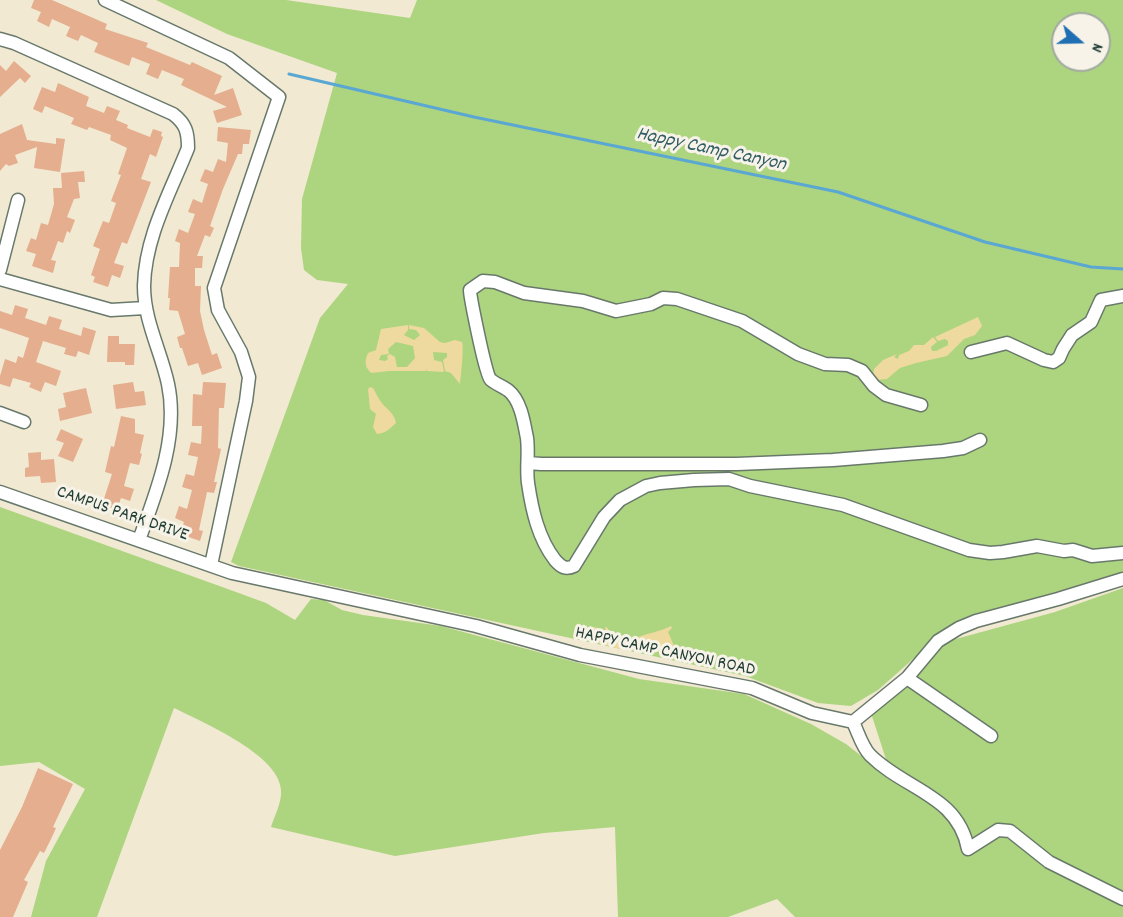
<!DOCTYPE html>
<html>
<head>
<meta charset="utf-8">
<style>
  body { margin:0 }
  #map { position:relative; width:1123px; height:917px; overflow:hidden; background:#f1e9d2; font-family:Dekko,sans-serif }
  canvas { display:block }
  .north { position:absolute; left:1051px; top:12px; width:60px; height:60px; box-sizing:border-box; background:#f7f3e8; border:2px solid #a1aaa0; border-radius:50%; rotate:110deg; font-size:16px; font-weight:700; line-height:24px; text-align:center; color:#1f3d34 }
  .north::after { content:''; display:block; margin:auto; width:21px; height:27px; background:#1f6fb2; clip-path:polygon(50% 0,100% 100%,50% 72%,0 100%) }
</style>
</head>
<body>
<div id="map">
<canvas width="1123" height="917"></canvas>
<div class="north">N</div>
</div>
<script>
const ctx = document.querySelector('canvas').getContext('2d');
ctx.lineJoin = 'round';
function paint(path, color) { ctx.fillStyle = color; ctx.fill(path, 'evenodd'); }
function stroke(path, color, width, dash) { ctx.strokeStyle = color; ctx.lineWidth = width; ctx.lineCap = dash ? 'butt' : 'round'; ctx.setLineDash(dash || []); ctx.stroke(path); }
function write(font, color, halo, rows, align = 'center') {
  ctx.font = font + ' Dekko,sans-serif'; ctx.lineWidth = 6; ctx.setLineDash([]); ctx.textBaseline = 'middle'; ctx.strokeStyle = halo; ctx.fillStyle = color; for (const [text, x, y, turn = 0] of rows) {
    ctx.save(); ctx.translate(x, y); ctx.rotate((+turn || 0) * Math.PI / 180); ctx.textAlign = isNaN(turn) ? turn : align; if (halo) ctx.strokeText(text, 0, 0); ctx.fillText(text, 0, 0); ctx.restore();
  }
}
paint(new Path2D(`
  M156,0H286L410,18L417,0H1123V572L955,622L878,690L851,706L818,703L745,676L239,566L231,562L320,318L348,284L317,280L304,270L301,248L302,199L337,73L227,34ZM1063,24H1099V60H1063Z
  M0,507L236,592L266,603L295,620L311,599L324,600L342,610L363,615L441,626L639,679L744,694L811,724L846,744L893,781L871,713L941,643L1055,612L1123,588V917H795L777,899L728,917H618L615,827L544,833L395,856L271,827C274,817 280,806 281,795C286,757 202,722 174,708L97,917H31L46,861L85,789L39,762L0,766Z`), '#add47f');
paint(new Path2D(`
  M978,317L982,326L975,335L964,339L947,356L916,363L900,368L887,379L876,380L873,375L874,369L883,360L897,354L894,357L898,359L899,355L909,351L914,345H924L933,337L937,342L931,347L932,351H936L948,345V341L945,339L938,341L935,337Z
  M408,325V330L404,335L414,340L420,335L416,330L409,329V325L424,328L440,342L445,343L455,340L462,342C464,349 461,374 460,384L451,373L445,371L443,360L447,357V353L433,352L434,360L442,362L444,372L427,371V369L426,371H389L371,373C365,367 364,362 368,353L376,350L381,329ZM396,342L413,346L415,358L407,367H397L395,357L390,354L387,356L388,359L385,361L379,360L381,355L389,354L388,349Z
  M370,387L373,388C376,393 378,398 381,402C387,410 394,412 396,423C390,428 387,433 377,434L373,427L376,414L370,409L368,389Z
  M671,626L672,628L668,632L675,648L693,654L691,659L661,653L644,646L629,650L620,649L580,638L578,635V631C588,625 597,626 606,632L605,627L608,628L609,641L614,642L618,640L624,644L631,641L636,642V638C648,633 659,632 671,626Z`), '#eeda9e');
stroke(new Path2D(`
  M289,74L474,117L838,192L985,242L1091,267L1123,269`), '#5aa7d3', 3);
paint(new Path2D(`
  M34,0H52L107,24L105,29L148,43L146,47L190,65L192,62L222,76L214,95L233,88L242,115L217,123L213,111L227,107L181,85L184,79L162,70L158,79L146,74L150,64L132,57L129,66L94,52L98,43L81,35L78,41L66,36L70,27L52,19L49,27L37,21L41,12L31,8Z
  M14,61L31,76L25,83L20,78L0,97V65L6,71Z
  M58,83L89,97L86,106L104,113L107,106L120,111L116,120L128,125L127,128L150,137L153,129L162,132L161,136L163,137L156,157L150,154L141,179L151,182L127,244L122,242L114,263L124,266L120,278L112,275L108,287L93,282L95,277L91,275L100,249L93,246L103,221L109,223L116,203L111,201L121,175L118,174L127,148L110,140L111,135L89,127L87,130L71,124L74,118L67,115L45,106L42,113L33,109L42,87L55,92Z
  M22,124L27,140L56,144V138L65,139L60,172L34,168L37,147L15,155L18,163L9,166L6,164L0,171V134Z
  M218,127L251,130L249,144H243L242,154H238L223,189L210,226L214,228L210,237L205,235L197,256H203L202,268H195V286H201L200,311L204,330L212,355L217,353L222,368L202,375L198,363L188,366L182,348H180L177,337L185,334L178,311L169,310L170,298H168L170,267H179L180,243L175,241L179,229L188,233L195,214L188,212L193,199L202,203L208,184L200,181L205,169L213,172L218,159L226,162L228,143L217,141Z
  M84,171L85,182H78L80,198L74,199L67,217L75,220L70,233L67,231L63,243L58,241L51,260L56,261L53,273L32,266L36,254L26,251L31,238L36,240L41,223L48,225L54,204L53,188H62L61,173Z
  M15,305L28,309L25,318L46,325L49,316L62,320L59,329L81,336L83,327L96,331L89,355L78,351L76,357L64,354L66,348L43,341L36,362L61,371L56,386L45,382L41,392L29,387L31,383L13,378L10,387L0,384V376L5,359L16,363L18,356L23,358L29,338L0,328V311L12,315Z
  M108,336H119V344H135L134,365H125V362H107Z
  M133,382L135,392L144,391L146,405L116,409L113,385Z
  M203,382L226,383L224,408H219L218,448L221,449L214,482H217L214,493L207,492L199,530L203,531L200,541L180,534L184,522L175,518L179,506L187,509L192,490L182,487L186,474L194,476L198,457L188,455L191,442L201,444L202,426H192L193,394L202,395Z
  M86,388L92,413L60,421L58,409L66,407L63,393Z
  M121,416L135,419V433L144,435L140,453L142,454L139,465L130,463L124,486L134,489L130,501L121,498L117,510L102,505L112,474L105,472L111,446L114,447Z
  M61,429L83,439L73,462L58,456L64,443L56,440Z
  M41,452V460L54,459L56,482L41,483L40,476L25,477V468L29,467L28,453Z
  M38,768L73,784L53,827L56,828L52,837L44,853L40,851L24,880L28,882L13,917H0V850L22,807Z`), '#e5ae8e');
const minor = new Path2D(`
  M105,0L229,58L279,97L214,288L218,310L241,352L249,377L246,401L211,565
  M0,39L14,43L173,114C186,124 188,132 188,148C170,193 145,237 144,286C144,321 161,351 168,384C179,436 157,491 139,540
  M0,270L18,200
  M0,279L111,310L145,308
  M971,352L1007,343L1044,360L1053,362L1059,358L1063,349L1072,335L1091,322L1101,300L1123,296
  M921,405L886,395L874,386L862,371L848,365L825,364L798,354L742,321L677,299L663,298L651,304L616,311L583,301L524,293L495,282L483,281L470,290C470,297 486,376 490,379C495,384 503,386 509,391C521,401 524,423 527,438C529,453 526,468 528,483C532,510 538,538 555,560C561,567 566,570 574,566L604,517L620,500L646,486L660,483L694,480L729,479L750,486L843,505L969,550L990,553L1003,552L1037,546L1064,551L1073,550L1092,556L1123,553
  M0,413L24,422
  M528,463L541,464H737L833,460L943,451L963,448L980,440
  M0,492L232,573L476,626L580,655L752,688L812,713L853,722
  M907,678L991,736
  M853,722C858,732 862,747 870,755C905,790 958,795 968,849L998,830L1010,831L1049,862L1123,899
  M853,722L907,678L938,641L959,628L976,621L1058,599L1123,579`);
stroke(minor, '#68796b', 15);
stroke(minor, '#fff', 12);
write('18px', '#1f3d34', '#f7f3e8', [
  ["CAMPUS PARK DRIVE",122,515,19],
  ["HAPPY CAMP CANYON ROAD",665,653,12]
]);
write('italic 20px', '#315d64', '#f7f3e8', [
  ["Happy Camp Canyon",711,151,12]
]);
</script>
</body>
</html>
